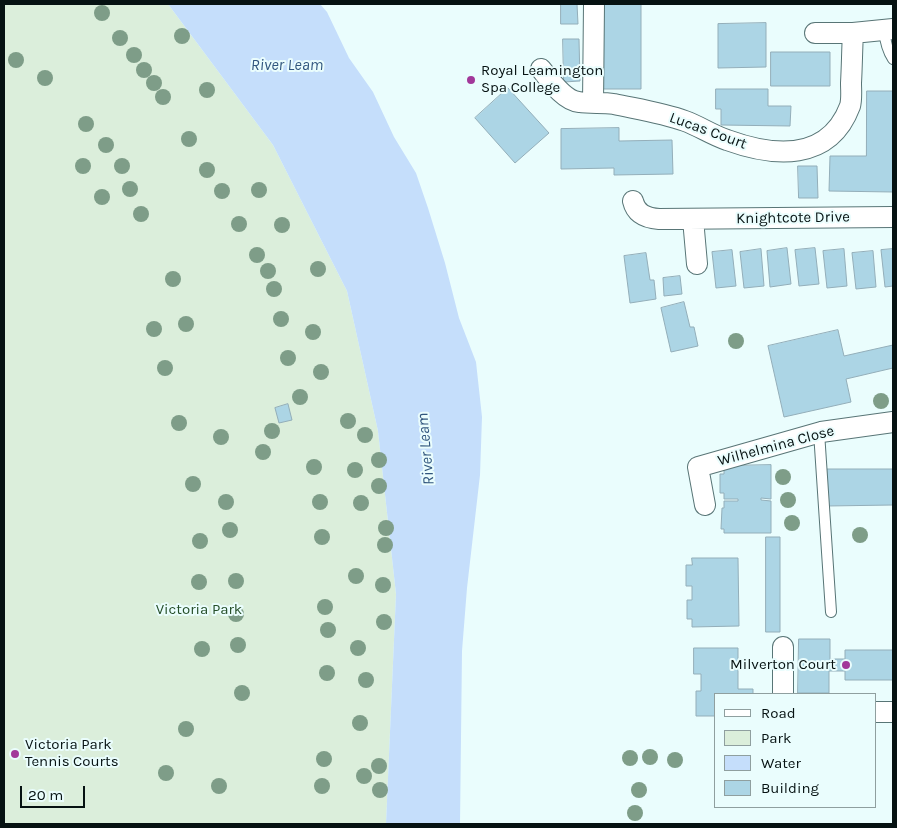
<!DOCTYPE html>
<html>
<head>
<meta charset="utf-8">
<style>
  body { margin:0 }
  #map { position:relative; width:897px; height:828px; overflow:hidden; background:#eafdfd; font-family:Karla,sans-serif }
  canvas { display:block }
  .frame { position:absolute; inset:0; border:5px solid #061212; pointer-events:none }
  .legend { position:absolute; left:714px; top:693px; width:162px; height:115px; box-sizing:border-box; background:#eafdfd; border:1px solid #8f9f9f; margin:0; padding:6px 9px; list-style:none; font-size:15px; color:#061212 }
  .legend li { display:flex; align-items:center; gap:10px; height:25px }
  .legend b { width:25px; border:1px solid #8f9f9f }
  .scale { position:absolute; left:20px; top:786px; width:65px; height:22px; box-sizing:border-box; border:2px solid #061212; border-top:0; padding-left:6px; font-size:15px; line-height:18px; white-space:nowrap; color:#061212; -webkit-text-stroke:4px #eafdfd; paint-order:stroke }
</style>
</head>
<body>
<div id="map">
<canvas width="897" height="828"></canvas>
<div class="frame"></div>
<ul class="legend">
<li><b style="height:6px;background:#fff"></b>Road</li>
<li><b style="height:14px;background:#dbeedb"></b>Park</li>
<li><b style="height:14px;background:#c5defb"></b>Water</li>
<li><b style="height:14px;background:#acd5e5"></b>Building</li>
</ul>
<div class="scale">20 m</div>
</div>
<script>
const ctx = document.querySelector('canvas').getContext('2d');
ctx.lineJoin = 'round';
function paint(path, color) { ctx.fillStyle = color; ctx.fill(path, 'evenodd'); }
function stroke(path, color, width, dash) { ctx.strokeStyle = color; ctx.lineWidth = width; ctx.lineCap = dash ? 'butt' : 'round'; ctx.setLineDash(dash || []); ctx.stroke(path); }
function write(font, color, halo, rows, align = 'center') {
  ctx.font = font + ' Karla,sans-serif'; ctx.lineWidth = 4; ctx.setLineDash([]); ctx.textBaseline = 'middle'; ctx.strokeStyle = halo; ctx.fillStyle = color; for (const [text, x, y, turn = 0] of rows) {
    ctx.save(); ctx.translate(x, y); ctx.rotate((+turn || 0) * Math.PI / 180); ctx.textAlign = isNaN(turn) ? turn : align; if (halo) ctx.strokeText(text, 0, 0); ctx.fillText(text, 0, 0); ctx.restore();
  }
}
paint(new Path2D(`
  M4,4H168L273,145L347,291L378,431L396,594L386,824H4Z`), '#dbeedb');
paint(new Path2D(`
  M168,4H320L327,12L349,58L373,92L394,137L416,173L428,208L445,263L459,318L476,362L482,417L480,475L467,588L462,651L460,824H386L396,594L378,431L347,291L273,145Z`), '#c5defb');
const building = new Path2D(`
  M561,4H577L578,24H561Z
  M604,4H641V89H604Z
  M766,23V67L718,68V24Z
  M563,39H579L580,81L564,82Z
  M771,52H830V86H771Z
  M508,88L549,133L515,163L475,118Z
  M716,89H768V106H791L790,126L721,125V109H716Z
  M867,91H893V192L829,191L830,156H866Z
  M619,128V141L672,140L673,174L614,175V168L561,169V129Z
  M798,166H817L818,198H799Z
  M787,248L791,284L770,287L767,251Z
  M815,248L819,284L799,286L795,250Z
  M761,249L764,286L744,288L740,252Z
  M844,249L847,286L827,288L823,251Z
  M893,249V286L885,287L881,250Z
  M732,250L736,286L716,288L712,252Z
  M873,251L876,287L856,289L852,253Z
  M646,253L650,280H654L656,299L630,303L624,256Z
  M680,276L682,294L664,296L663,278Z
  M684,302L690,327H694L698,346L671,352L661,308Z
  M838,330L844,356L893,345V368L846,379L851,402L784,417L768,346Z
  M288,404L292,420L279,423L275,408Z
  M771,465V499L761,498V500L771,501V533H724V529H721L722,508H724V501H738V499H724V493H720V474H724V466Z
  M827,469H893V505L828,506Z
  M766,537H780V632H766Z
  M692,558H738L739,626L692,627V619H687V600H692V586H686V565H692Z
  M799,639H830V659H845V650H893V680H845V671H829V693H798Z
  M694,648H738V689H753V694H716V716H696V691H701V674H694Z`);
paint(building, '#acd5e5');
stroke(building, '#93aeb9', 1);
const lane = new Path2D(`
  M884,30C885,40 887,50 893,59
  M819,432L831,612`);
const street = new Path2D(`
  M815,33H853L893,29
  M541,69C550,80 564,101 579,102C591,104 602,102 614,104C637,109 663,113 685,121C699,126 712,135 727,140C774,157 829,162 850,106C852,99 851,90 851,83C852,66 852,50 853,33
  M593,103L594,4
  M633,201C636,214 646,218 659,219L893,217
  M693,219L697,264
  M705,505L698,467L821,432L893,422
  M783,694V647
  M876,712H893`);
stroke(lane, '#587576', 12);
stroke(street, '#587576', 22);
stroke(lane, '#fff', 10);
stroke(street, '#fff', 20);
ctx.fillStyle = '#7e9d88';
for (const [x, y] of [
  [102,13],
  [182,36],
  [120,38],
  [134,55],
  [16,60],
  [144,70],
  [45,78],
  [154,83],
  [207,90],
  [163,97],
  [86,124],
  [189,139],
  [106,145],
  [83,166],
  [122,166],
  [207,170],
  [130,189],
  [259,190],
  [222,191],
  [102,197],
  [141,214],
  [239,224],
  [282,225],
  [257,255],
  [318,269],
  [268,271],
  [173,279],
  [274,289],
  [281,319],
  [186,324],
  [154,329],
  [313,332],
  [736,341],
  [288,358],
  [165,368],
  [321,372],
  [300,397],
  [881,401],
  [348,421],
  [179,423],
  [272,431],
  [365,435],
  [221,437],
  [263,452],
  [379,460],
  [314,467],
  [355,470],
  [783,477],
  [193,484],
  [379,486],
  [788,500],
  [226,502],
  [320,502],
  [361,503],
  [792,523],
  [386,528],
  [230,530],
  [860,535],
  [322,537],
  [200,541],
  [385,545],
  [356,576],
  [236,581],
  [199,582],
  [383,585],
  [325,607],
  [236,614],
  [384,622],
  [328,630],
  [238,645],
  [358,648],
  [202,649],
  [327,673],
  [366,680],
  [242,693],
  [360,723],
  [186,729],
  [650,757],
  [630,758],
  [324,759],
  [675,760],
  [379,766],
  [166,773],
  [364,776],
  [219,786],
  [322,786],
  [380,790],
  [639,790],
  [635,813]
]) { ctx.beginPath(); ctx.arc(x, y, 8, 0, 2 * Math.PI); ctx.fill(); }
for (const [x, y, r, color] of [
  [471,80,5,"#a2389a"],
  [846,665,5,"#a2389a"],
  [15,754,5,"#a2389a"]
]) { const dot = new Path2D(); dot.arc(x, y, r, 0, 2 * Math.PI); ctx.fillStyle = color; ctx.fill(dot); stroke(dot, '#eafdfd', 2); }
write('15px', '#061212', '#eafdfd', [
  ["Royal Leamington",481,71],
  ["Spa College",481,88],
  ["Milverton Court",836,665,"right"],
  ["Victoria Park",25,745],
  ["Tennis Courts",25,762]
], 'left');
write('15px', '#061212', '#eafdfd', [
  ["Lucas Court",708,131,20],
  ["Knightcote Drive",793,218,-1],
  ["Wilhelmina Close",776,446,-15]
]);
write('15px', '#254e28', '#eafdfd', [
  ["Victoria Park",199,610]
]);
write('italic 16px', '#31567e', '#eafdfd', [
  ["River Leam",287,65],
  ["River Leam",426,449,-95]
]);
</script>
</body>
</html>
